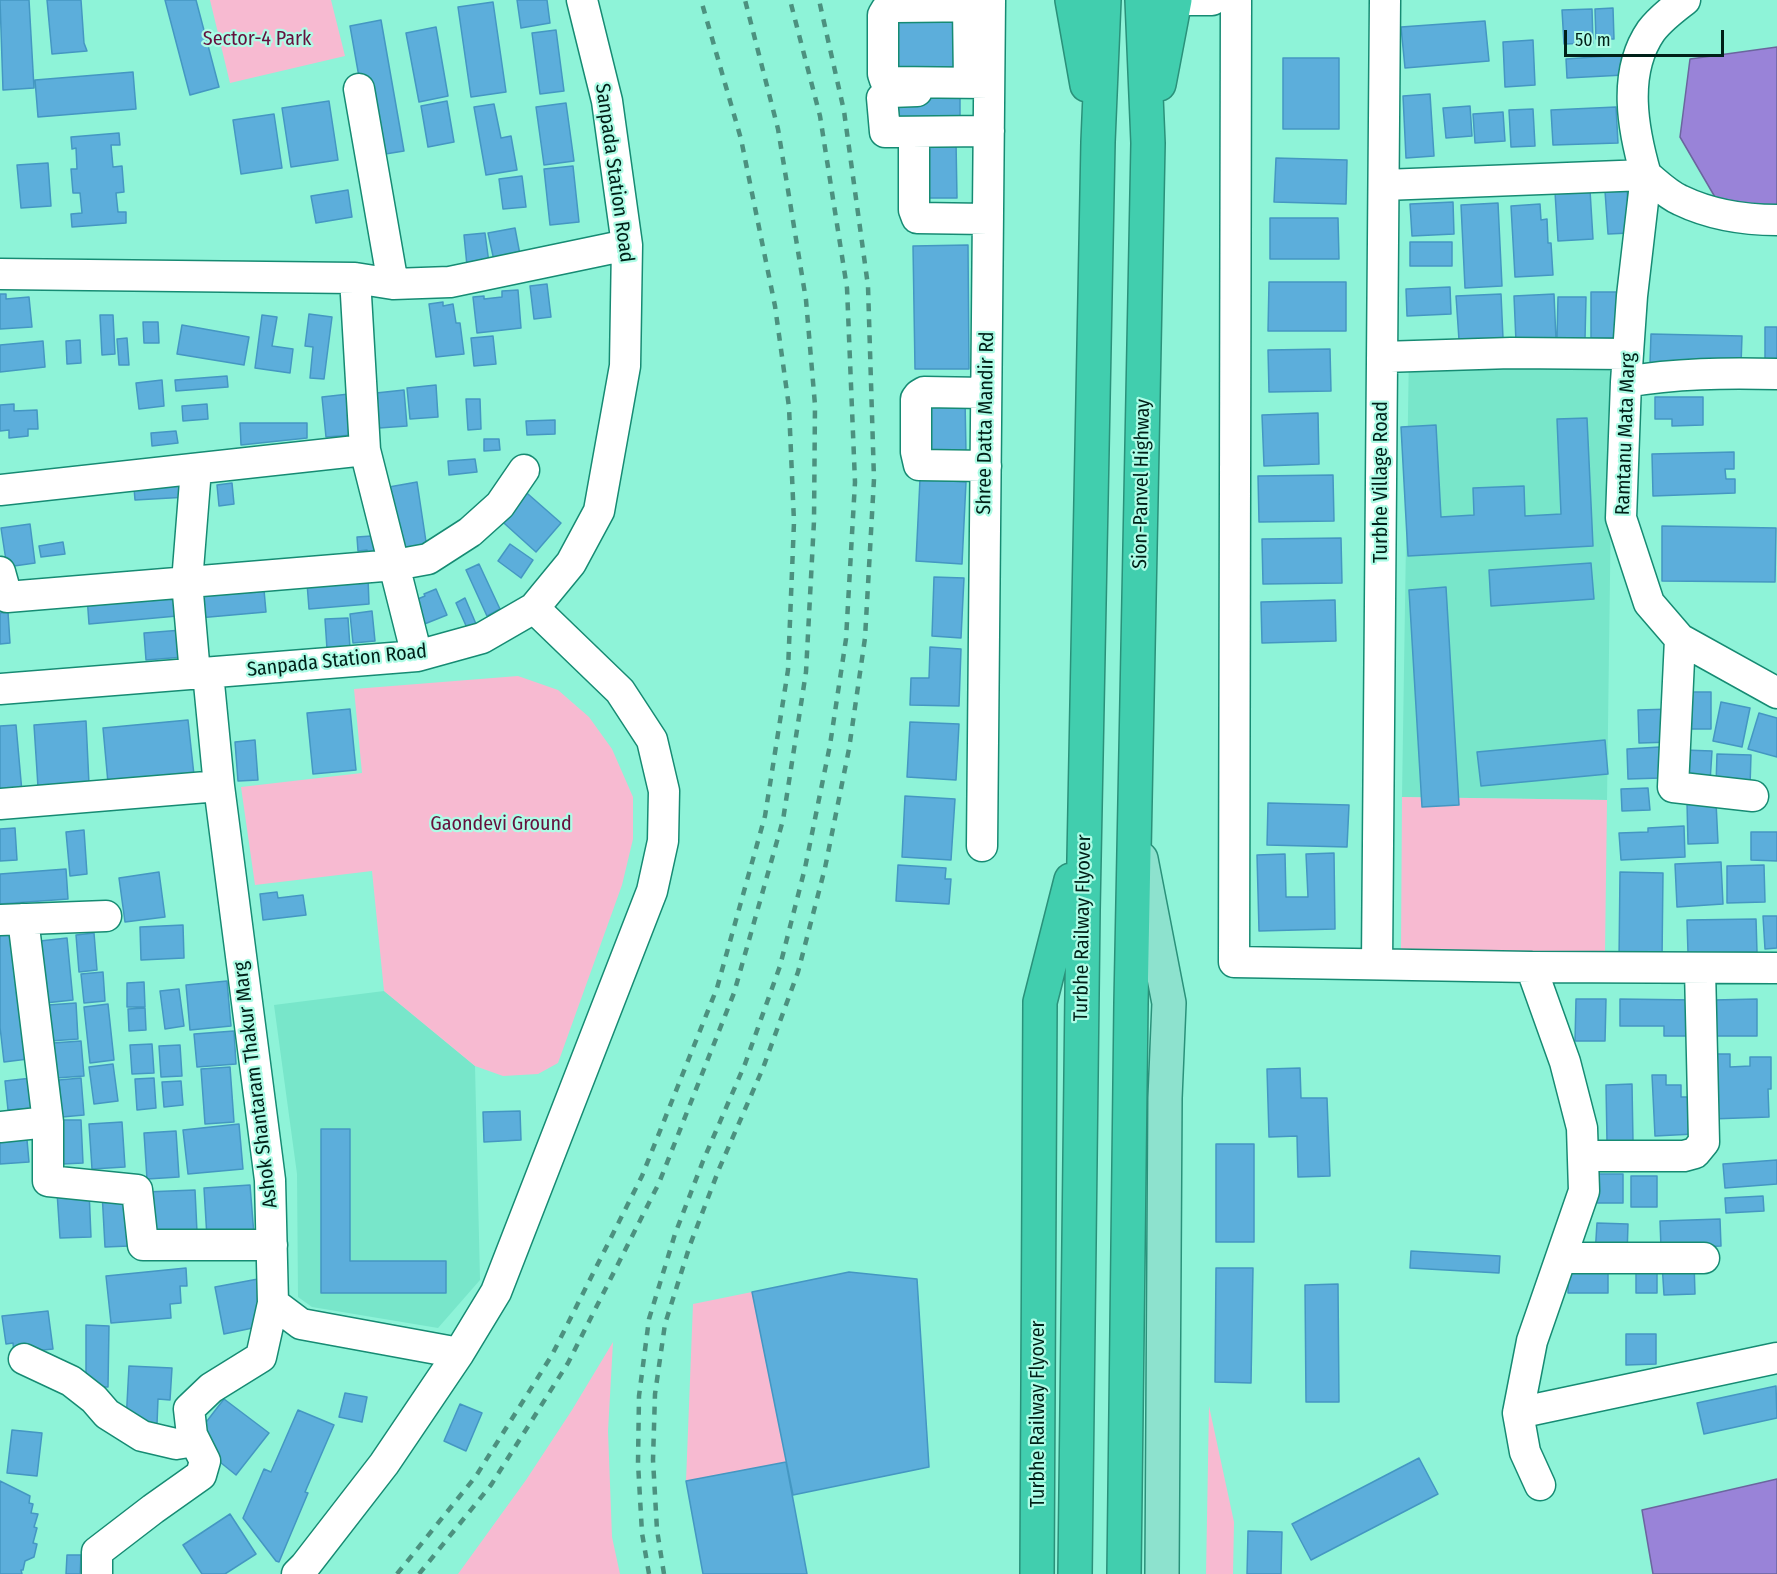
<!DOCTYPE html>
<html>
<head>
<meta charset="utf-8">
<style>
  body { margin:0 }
  #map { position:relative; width:1777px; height:1574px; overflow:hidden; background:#8ef3d8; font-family:"Fira Sans Condensed",sans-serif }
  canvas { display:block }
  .scale { position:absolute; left:1564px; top:30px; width:160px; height:27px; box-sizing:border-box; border:3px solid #002018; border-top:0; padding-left:8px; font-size:18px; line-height:21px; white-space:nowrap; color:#002018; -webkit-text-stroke:4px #aefce6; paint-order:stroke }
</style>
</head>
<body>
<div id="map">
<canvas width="1777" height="1574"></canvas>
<div class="scale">50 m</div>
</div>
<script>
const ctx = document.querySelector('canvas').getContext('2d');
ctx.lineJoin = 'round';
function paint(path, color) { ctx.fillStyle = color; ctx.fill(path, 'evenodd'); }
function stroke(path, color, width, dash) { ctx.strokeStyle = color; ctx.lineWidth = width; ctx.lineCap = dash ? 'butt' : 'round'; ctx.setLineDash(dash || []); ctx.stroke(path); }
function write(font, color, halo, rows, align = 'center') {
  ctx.font = font + ' "Fira Sans Condensed",sans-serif'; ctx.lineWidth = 4.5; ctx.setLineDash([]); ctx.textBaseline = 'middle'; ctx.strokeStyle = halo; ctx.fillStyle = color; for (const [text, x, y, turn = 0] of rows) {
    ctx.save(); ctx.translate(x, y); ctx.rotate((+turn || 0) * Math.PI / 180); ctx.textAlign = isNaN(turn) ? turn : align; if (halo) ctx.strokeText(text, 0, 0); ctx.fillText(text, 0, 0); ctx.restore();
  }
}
paint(new Path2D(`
  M1409,350L1613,354L1607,800L1402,797Z
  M384,991L475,1066L480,1280L438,1328L312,1307L298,1297L297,1174L274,1005Z`), '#78e6ca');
paint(new Path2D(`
  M210,0H331L345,56L230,83Z
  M518,676L558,690L589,717L612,749L633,797V839L622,885L558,1063L538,1074L503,1076L475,1066L384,991L372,871L255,885L241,787L362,773L354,689Z
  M1402,797L1607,800L1605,954L1401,951Z
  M752,1292L786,1462L686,1481L693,1304Z
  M613,1342L608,1431L612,1537L620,1574H458L526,1480L572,1410Z
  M1209,1406L1234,1522L1233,1574H1206Z`), '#f7bad1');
const water = new Path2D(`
  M1777,47V205L1719,204L1680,137L1690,59Z
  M1777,1479V1574H1653L1642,1510Z`);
paint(water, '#9983d8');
stroke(water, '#6b659e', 1.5);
const building = new Path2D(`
  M0,0H29L34,88L3,90Z
  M47,0H81L84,43L87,51L52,54Z
  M165,0H196L219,87L190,95Z
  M517,0H547L550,23L521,28Z
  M493,2L506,92L471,97L458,7Z
  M1613,8L1614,39H1596L1595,9Z
  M1592,9L1593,43L1564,44L1562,10Z
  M925,10H957L956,77L888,78L890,12L916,13V22H925Z
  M381,20L404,151L373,156L350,26Z
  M1485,21L1489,61L1405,68L1401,27Z
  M436,27L448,96L419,102L406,33Z
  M556,30L564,91L540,94L532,33Z
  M1533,40L1535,85L1505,87L1503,42Z
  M1623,55L1624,75L1567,78L1566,59Z
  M1283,58H1339V129H1283Z
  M133,72L136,109L38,117L35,80Z
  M1430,94L1434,156L1406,158L1403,96Z
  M960,95V123L889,124V96Z
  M329,101L338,160L291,167L282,108Z
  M447,101L454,142L428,147L421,106Z
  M566,103L574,161L544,165L536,107Z
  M494,104L501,138L511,136L517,170L486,175L474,107Z
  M1470,106L1472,136L1446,138L1443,108Z
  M1616,107L1618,143L1553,145L1551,110Z
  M1533,109L1535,146L1511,147L1509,110Z
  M1503,112L1505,141L1475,143L1473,114Z
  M274,114L282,168L241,174L233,120Z
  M119,133L120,145H111L113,167L122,166L124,192L116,193L118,212H126V223L72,227L71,214L82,213L80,193H73L71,169H77L76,148L72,149L71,137Z
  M922,141H956L957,198H922Z
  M1276,158L1347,160L1346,204L1274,202Z
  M48,163L51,206L21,208L17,165Z
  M573,166L579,222L550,225L544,169Z
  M522,176L526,207L503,209L499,179Z
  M348,190L352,217L316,223L311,196Z
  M1590,190L1593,239L1558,241L1555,192Z
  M1627,190L1630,233L1608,234L1605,191Z
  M1453,202L1454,234L1412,236L1410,204Z
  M1498,203L1502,286L1465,288L1461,205Z
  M1540,204L1541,220L1547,219L1548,243H1551L1553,275L1515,277L1511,206Z
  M1270,218H1338L1339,259H1270Z
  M515,228L521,260L495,265L488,233Z
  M485,233L489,263L467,266L464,235Z
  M1410,242H1452V266H1410Z
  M968,245L969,369H915L913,246Z
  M1269,282H1346V331H1268Z
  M547,284L551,317L534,319L530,286Z
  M1450,287L1451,314L1407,316L1406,289Z
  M518,290L521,328L477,333L473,297L484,296V299L502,297V291Z
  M1591,292H1619V338H1591Z
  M0,294H6V299L29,297L32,327L0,329Z
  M1501,294L1503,338L1459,340L1456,296Z
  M1554,294L1556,340L1516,342L1514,296Z
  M1558,297H1586L1585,339L1557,338Z
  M443,302V306L453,304L456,323H460L464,354L436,357L429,304Z
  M309,314L332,317L324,379L310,378L313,347L305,346Z
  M100,315H113L115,354L102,355Z
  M262,315L277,317L272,346L293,349L290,373L255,368Z
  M143,322H158L159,343H144Z
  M182,325L249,337L244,365L177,354Z
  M1765,327H1777V361H1765Z
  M1651,334L1742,336L1741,365L1650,363Z
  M493,336L496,364L474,366L471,338Z
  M127,338L129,365H119L117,339Z
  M80,340L81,363L67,364L66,341Z
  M43,341L45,367L0,372V345Z
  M1330,349L1331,391L1269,392L1268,350Z
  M227,376L228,387L176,391L175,380Z
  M162,380L164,406L139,409L136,383Z
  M436,385L438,417L410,419L407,388Z
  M404,390L407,426L379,428L376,393Z
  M349,394L353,435L326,437L322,397Z
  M1655,397H1703V425L1672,426V419H1655Z
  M466,399H480L481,429L468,430Z
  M929,399H965L966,453H929Z
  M14,404V411L37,410L38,429H28V436L9,438V430L0,431V405Z
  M207,404L208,419L183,421L182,406Z
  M1318,413L1319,464L1264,466L1262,415Z
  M1587,418L1593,546L1408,556L1401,427L1436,425L1441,517L1474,515L1473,488L1524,486L1525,516L1561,514L1557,419Z
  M555,420V434L527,435L526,421Z
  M240,423H307V438L241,445Z
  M176,431L178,443L152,446L151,433Z
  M484,439H499L500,450L484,451Z
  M1734,452V469H1725L1726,479H1735V493L1653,496L1652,454Z
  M475,459L477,472L449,475L448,461Z
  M186,473L188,497L135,500L133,476Z
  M1333,475L1334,521L1259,522L1258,476Z
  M920,479L966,482L962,564L916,561Z
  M417,482L428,555L400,560L389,487Z
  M232,483L234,504L219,506L217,485Z
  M520,487L561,523L536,552L495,515Z
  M30,524L35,563L7,567L1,528Z
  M1662,526L1776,528L1775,582L1662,581Z
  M386,535L388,560L368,561L367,550L358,551L357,537Z
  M1341,538L1342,583L1263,584L1262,539Z
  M63,542L65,554L41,557L39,546Z
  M510,544L533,560L521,578L498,561Z
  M1591,563L1594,599L1491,606L1489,570Z
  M479,564L500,609L487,616L466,570Z
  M934,577L964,578L961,638L932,636Z
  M368,578L369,604L309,609L307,583Z
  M263,579L266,612L198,618L195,584Z
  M185,587L188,615L89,624L87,596Z
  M1446,587L1459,805L1422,807L1409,590Z
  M436,589L447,615L422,625L413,601L425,596L424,594Z
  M465,598L476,624L467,628L456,603Z
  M1335,600L1336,641L1262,643L1261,602Z
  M372,611L375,641L353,643L350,614Z
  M8,612L10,643L0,644V613Z
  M348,618L350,648L327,649L325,619Z
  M182,630L184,657L146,660L144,633Z
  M930,647L961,649L959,706L910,705L911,678H929Z
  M1686,692H1711V729H1686Z
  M1721,702L1750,708L1742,747L1713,741Z
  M350,709L356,770L313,774L307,713Z
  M1672,709L1674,742L1639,743L1638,710Z
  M1759,713L1777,718V757L1748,749Z
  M188,720L194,775L108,783L103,728Z
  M86,721L89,784L38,787L34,725Z
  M910,722L959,724L956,780L907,777Z
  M16,725L22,792L0,794V726Z
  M255,740L258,780L238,781L235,742Z
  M1605,740L1608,774L1481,786L1477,752Z
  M1660,747L1661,778L1628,779L1627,749Z
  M1684,750L1712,751L1710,782L1683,780Z
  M1717,754L1751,755L1750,786L1716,785Z
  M1648,788L1650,810L1622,811L1621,789Z
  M905,796L955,799L951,860L902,857Z
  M1716,802L1718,843L1688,844L1687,803Z
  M1268,803L1349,805L1347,847L1267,845Z
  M1684,826L1685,857L1621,860L1619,833L1648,832V828Z
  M15,828L17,860L0,861V829Z
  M84,830L87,874L70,876L66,832Z
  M1751,832H1777V861L1751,860Z
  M1334,853L1335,929L1259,931L1257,855L1285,854L1286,897H1308L1306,854Z
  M1721,862L1723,904L1677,907L1675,864Z
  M898,865L946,868L945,879H951L949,904L896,901Z
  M1764,865L1765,902L1727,903V866Z
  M66,869L68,899L0,904V874Z
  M159,872L165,917L125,922L119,878Z
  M1620,872L1663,873L1662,960H1619Z
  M277,892L278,898L303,895L306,915L263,920L260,894Z
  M1763,916H1777V948L1765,949Z
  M1756,919L1757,952L1688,953L1687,920Z
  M183,925L184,958L141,960L140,927Z
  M13,927L28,1059L4,1062L0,1027V928Z
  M94,933L97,970L79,972L76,935Z
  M67,938L73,1000L45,1003L40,941Z
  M103,972L105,1001L84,1003L81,974Z
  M227,981L231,1026L190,1030L186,985Z
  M144,982L145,1007H127V983Z
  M179,989L184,1026L165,1029L160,991Z
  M1576,999H1606L1605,1041H1575Z
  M1620,999L1696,1000L1695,1036H1664V1026H1620Z
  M1757,999V1036H1714V1000Z
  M76,1003L78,1039L50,1041L48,1005Z
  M108,1004L114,1060L90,1063L84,1007Z
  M145,1008L146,1030L129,1031L128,1009Z
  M234,1031L236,1064L197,1067L194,1034Z
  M81,1041L84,1076L56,1078L53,1043Z
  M152,1044L154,1073L132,1074L130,1045Z
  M180,1045L182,1076L161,1077L159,1046Z
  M1710,1054H1730V1067L1750,1066V1057H1771V1089H1768L1769,1117L1711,1119Z
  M113,1064L118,1101L94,1104L89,1067Z
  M230,1067L234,1122L205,1124L201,1069Z
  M1300,1068L1301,1098H1327L1330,1176L1298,1177L1297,1136L1269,1137L1267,1069Z
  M1652,1075H1666V1085H1681V1097H1692L1694,1134L1655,1136Z
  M32,1078L34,1108L8,1110L5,1081Z
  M81,1078L84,1115L62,1117L59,1080Z
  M154,1078L156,1108L137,1110L135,1079Z
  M181,1081L183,1105L164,1107L162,1082Z
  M1632,1084L1633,1142H1607L1606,1085Z
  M520,1111L521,1140L484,1142L483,1112Z
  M61,1120H81L83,1163L62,1164Z
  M122,1122L125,1167L92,1169L89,1124Z
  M239,1124L243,1169L188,1174L183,1130Z
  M26,1129L29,1162L0,1164V1131Z
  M321,1129H350V1261H446V1293H321Z
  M176,1131L179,1177L147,1179L144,1133Z
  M1216,1144H1254V1242H1216Z
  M1777,1160V1184L1725,1188L1723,1164Z
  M1593,1174H1623V1203H1594Z
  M1631,1176H1657V1207H1631Z
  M250,1185L254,1235L207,1238L204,1188Z
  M89,1190L91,1237L60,1238L57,1192Z
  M195,1190L197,1232L147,1234L145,1192Z
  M127,1191L129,1246L105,1247L102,1192Z
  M1763,1196L1764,1211L1726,1213L1725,1198Z
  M1720,1219L1721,1246L1661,1248L1660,1221Z
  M1597,1223L1628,1224L1627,1256L1595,1255Z
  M1411,1251L1500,1256L1499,1273L1410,1268Z
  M1569,1260L1608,1270V1293H1568Z
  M1694,1262L1695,1294L1664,1295L1662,1263Z
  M1636,1263H1657V1293H1636Z
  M186,1268L187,1286H180L181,1303L170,1304L171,1318L111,1323L106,1276Z
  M1216,1268H1253L1251,1383L1215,1382Z
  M849,1272L917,1279L929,1467L793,1495L752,1292Z
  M258,1279L267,1325L224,1334L215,1287Z
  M1338,1284L1339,1402H1306L1305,1285Z
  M48,1311L53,1349L14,1353L13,1343L6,1344L2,1316Z
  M86,1325L109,1326L108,1387H86Z
  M1626,1334H1656V1364L1626,1365Z
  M129,1366L172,1368L170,1400L158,1399L157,1424L126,1422Z
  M1776,1386L1777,1418L1704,1434L1697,1403Z
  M345,1393L367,1397L362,1422L339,1417Z
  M224,1399L269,1433L236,1475L199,1445L200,1430Z
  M460,1404L482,1413L466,1451L444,1441Z
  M298,1410L334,1425L305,1492L308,1493L279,1562L276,1561L243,1518L264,1469L271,1472Z
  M12,1430L42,1433L37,1476L7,1473Z
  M1419,1458L1438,1494L1311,1560L1292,1524Z
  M786,1462L807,1574H703L686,1481Z
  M0,1481L30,1496L29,1503L33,1504L31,1513L38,1514L34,1527L37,1528L33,1543L37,1544L34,1557L25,1561L23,1570H21L22,1574H0Z
  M230,1514L256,1554L225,1574H202L183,1545Z
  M1248,1531L1282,1532L1281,1574H1247Z
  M67,1555H81L80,1574H66Z`);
paint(building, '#5caedb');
stroke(building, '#4497c2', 1.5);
const minor = new Path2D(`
  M1175,0H1212
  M1236,0L1234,962L1531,967L1777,968
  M1685,0C1673,9 1660,19 1651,31C1622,73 1633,130 1646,175C1656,183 1668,195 1680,200C1709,214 1745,220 1777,220
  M968,7L969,83
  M989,83L889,82L885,80L883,74V15L886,10L895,7L990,6
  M359,89L393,284
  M917,91L890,92L882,98L885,132L989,131
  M914,132V210L917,218L988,219
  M1384,185L1646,175L1632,296L1626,382L1621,518L1649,603L1680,639L1777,693
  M0,274L355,278L393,284L450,282L627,245
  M355,278L365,450L417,656
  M1382,357L1511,353L1628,354
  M1626,382C1676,373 1726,373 1777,374
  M986,466L919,465L916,452V399L919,395L924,392L986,393
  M0,490L365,450
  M0,572L7,597L395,565L428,559L470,532L500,505L524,470
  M1680,639L1673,787L1753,796
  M208,673L219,786L270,1180L273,1303L301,1324L459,1353
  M195,674L187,582L196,469
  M0,689L417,656L482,638L534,608L571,563L599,511L625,366L627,245L607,101L582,0
  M0,804L219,786
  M982,846L990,0
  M23,919L48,1122
  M0,920L106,916
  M1377,964L1385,0
  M1531,967L1565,1062L1582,1128L1584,1191L1532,1341L1518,1413L1525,1452L1540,1485
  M0,1127L48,1122V1181L137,1190L143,1245H272
  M1583,1156H1684L1695,1153L1704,1142L1700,969
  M1562,1258H1704
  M24,1359L71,1381L94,1399L107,1414L142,1436L176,1444L195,1441
  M1518,1413L1777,1358
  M97,1574V1552L153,1509L201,1475L205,1461L192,1435L189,1409L211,1388L261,1357L273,1303
  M297,1574L305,1566L384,1464L459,1353L496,1292L652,891L663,841L664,791L652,740L620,691L534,608`);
const major = new Path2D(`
  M1141,859L1169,1003L1165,1098L1162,1574`);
const highway = new Path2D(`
  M1072,0L1087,85
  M1159,84L1175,0
  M1037,1574L1040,1002L1071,880
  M1075,1574L1083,910L1098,142L1104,0
  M1124,1574L1131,1003L1148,143L1142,0`);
stroke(minor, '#168b73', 33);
stroke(major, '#2a917a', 36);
stroke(highway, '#2a917a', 36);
stroke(minor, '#fff', 30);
stroke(major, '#8de2ce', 33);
stroke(highway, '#41ceae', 33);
stroke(new Path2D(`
  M397,1574L476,1476L552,1355L642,1176L717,988L765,816L788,670L794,522L789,407L775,306L741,139L701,0
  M419,1574L491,1485L568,1363L659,1183L734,993L783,820L806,672L814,521L815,405L806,300L778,129L745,0
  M649,1574L642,1533L638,1463L639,1396L649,1319L675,1234L703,1161L745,1064L780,966L805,868L830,745L846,639L855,482L847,288L820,116L790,0
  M664,1574L657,1530L653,1460L655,1394L665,1324L690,1245L719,1169L763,1068L798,972L825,868L849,749L865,638L874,479L868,286L844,111L819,0`), '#4c917f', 4.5, [8, 8]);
write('20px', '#65103d', '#aefce6', [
  ["Sector-4 Park",257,39],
  ["Gaondevi Ground",501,824]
]);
write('20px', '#002018', '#aefce6', [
  ["Sanpada Station Road",614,173,82],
  ["Shree Datta Mandir Rd",986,423,-89],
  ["Ramtanu Mata Marg",1626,434,-88],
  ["Turbhe Village Road",1381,482,-90],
  ["Sion-Panvel Highway",1142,484,-89],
  ["Sanpada Station Road",337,661,-6],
  ["Turbhe Railway Flyover",1083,928,-89],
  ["Ashok Shantaram Thakur Marg",256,1085,-97],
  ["Turbhe Railway Flyover",1038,1414,-90]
]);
</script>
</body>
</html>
